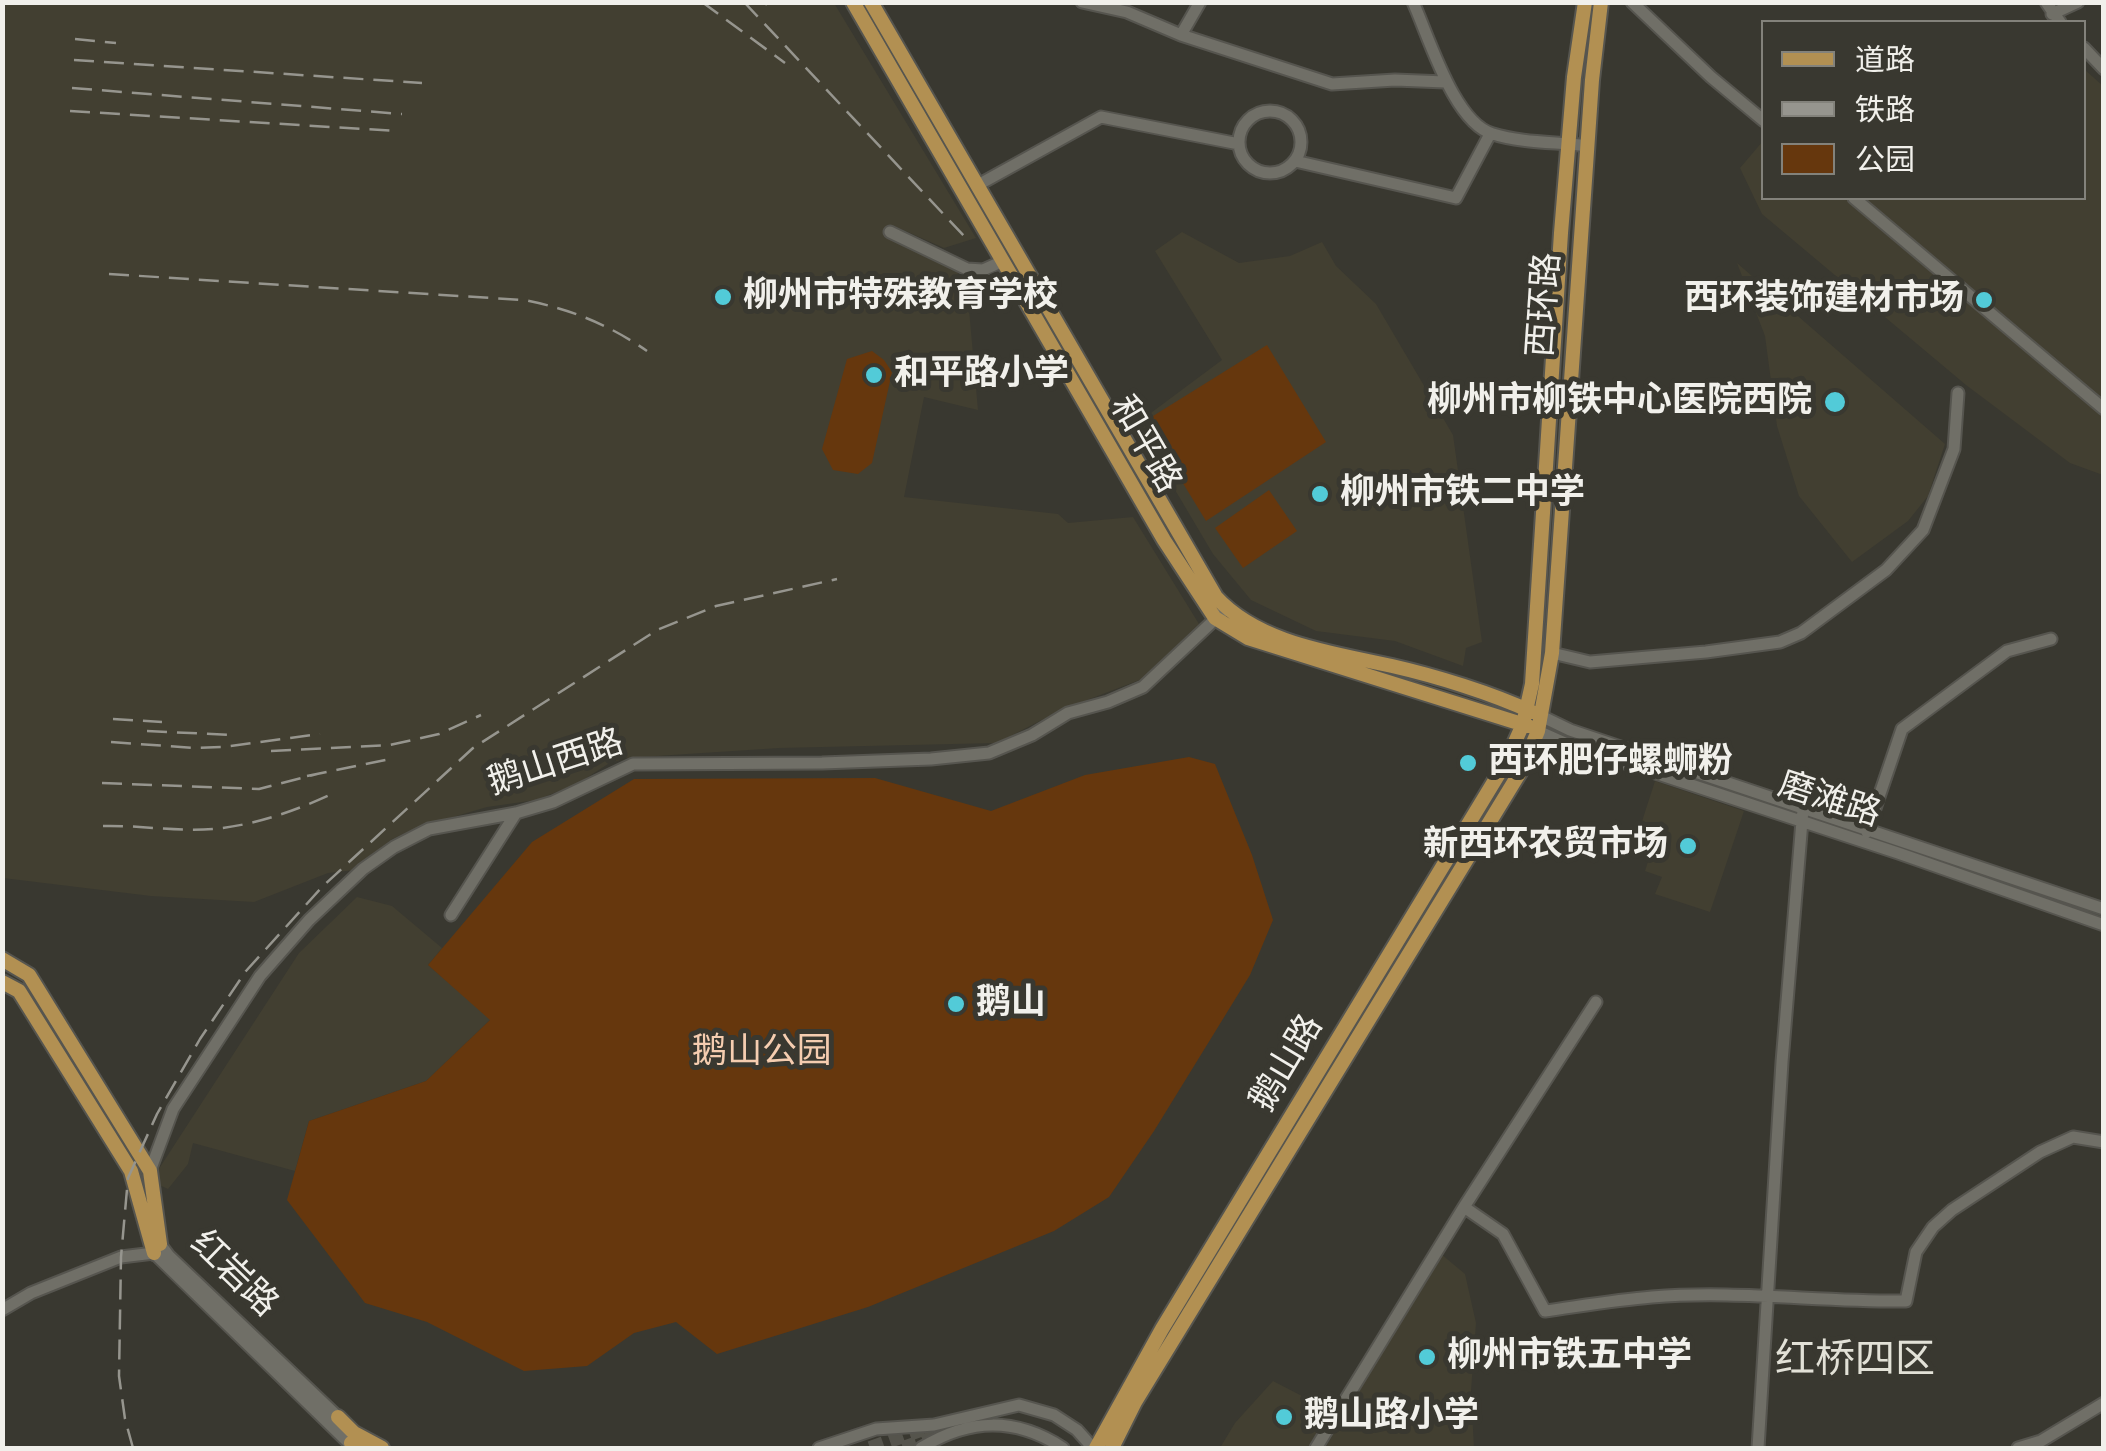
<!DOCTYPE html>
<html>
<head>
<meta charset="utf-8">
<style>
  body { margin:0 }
  #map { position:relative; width:2106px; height:1451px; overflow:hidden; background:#393830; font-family:Poppins,"Noto Sans SC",sans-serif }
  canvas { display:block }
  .frame { position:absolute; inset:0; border:5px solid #f1f0eb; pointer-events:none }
  .legend { position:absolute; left:1761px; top:20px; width:325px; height:180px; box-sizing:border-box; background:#393830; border:2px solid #83827b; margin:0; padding:12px 18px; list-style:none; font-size:30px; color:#f1f0eb }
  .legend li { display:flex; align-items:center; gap:20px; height:50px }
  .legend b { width:50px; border:2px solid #83827b }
</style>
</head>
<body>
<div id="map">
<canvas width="2106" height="1451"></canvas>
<div class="frame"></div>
<ul class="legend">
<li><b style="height:12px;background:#b29052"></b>道路</li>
<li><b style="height:12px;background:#96958e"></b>铁路</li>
<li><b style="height:28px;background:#66370d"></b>公园</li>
</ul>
</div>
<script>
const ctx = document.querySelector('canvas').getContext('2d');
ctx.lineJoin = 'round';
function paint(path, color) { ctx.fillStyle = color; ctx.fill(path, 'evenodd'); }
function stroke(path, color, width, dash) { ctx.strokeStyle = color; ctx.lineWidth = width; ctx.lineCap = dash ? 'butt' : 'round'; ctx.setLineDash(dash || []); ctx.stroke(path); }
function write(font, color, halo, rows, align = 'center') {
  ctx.font = font + ' Poppins,"Noto Sans SC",sans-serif'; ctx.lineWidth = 10; ctx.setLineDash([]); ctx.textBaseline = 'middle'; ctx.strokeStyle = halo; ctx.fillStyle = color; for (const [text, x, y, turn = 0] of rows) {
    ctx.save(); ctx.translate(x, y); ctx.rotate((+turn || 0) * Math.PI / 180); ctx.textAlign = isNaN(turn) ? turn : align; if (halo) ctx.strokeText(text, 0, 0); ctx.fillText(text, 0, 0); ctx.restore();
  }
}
paint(new Path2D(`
  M3,3H834L976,238L944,248L892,225L888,236L955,269L967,287L978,410L924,397L904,497L1058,514L1068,523L1133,517L1199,624L1142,679L1061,710L997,743L779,748L626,758L608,764L577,784L536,800L487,807L419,827L392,839L355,870L328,873L254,902L151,896L3,878Z
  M2084,69L2103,86V475L2070,463L1966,385L1762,214L1740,168L1763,141L1764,198H2084Z
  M1182,232L1239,263L1290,256L1322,242L1336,266L1376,304L1453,435L1482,642L1466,648L1463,666L1395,641L1316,631L1251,600L1213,554L1136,424L1222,360L1155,251Z
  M1737,263L1945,444L1928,496L1908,521L1852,562L1799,496L1777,426L1765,336Z
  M1655,781L1744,811L1710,912L1655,894L1662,877L1645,871L1652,849L1635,843Z
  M357,897L392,906L442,948L428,965L491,1019L426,1081L309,1121L295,1171L193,1143L188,1164L168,1189L151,1181L299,953Z
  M1441,1254L1465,1274L1476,1323L1471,1391L1474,1448H1325Z
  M1273,1381L1331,1411L1309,1448H1220L1235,1423Z`), '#423f31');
paint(new Path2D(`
  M1267,345L1326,442L1206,521L1145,421Z
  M872,351L884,360L892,372L872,463L858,474L833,470L822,449L847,359Z
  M1269,490L1297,531L1243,568L1215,528Z
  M1189,757L1215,764L1252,855L1273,920L1250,975L1154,1131L1109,1197L1054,1231L868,1307L717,1354L676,1322L634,1333L587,1366L524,1371L427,1322L365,1303L287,1200L309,1121L426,1081L490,1020L428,965L532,842L634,779L875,778L991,811L1085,775Z`), '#66370d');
stroke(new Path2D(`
  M870,1448L929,1427
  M903,1448L935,1437`), '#55544c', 14, [14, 7]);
const minor = new Path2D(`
  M1082,2L1127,12L1181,35L1332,84L1395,80L1445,82
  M1413,2C1429,37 1454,123 1493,134C1522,143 1557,142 1588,146
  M1632,2L1711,77L1764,121
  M2046,2L2060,22
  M2052,14L2078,2
  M1181,35L1200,2
  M2084,48L2104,69
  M1239 142a31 31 0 1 1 62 0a31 31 0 1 1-62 0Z
  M1295,161L1456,198L1490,134
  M978,185L1101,117L1239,144
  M1854,198L2104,409
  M890,232L967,269L983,270L1003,261
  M967,287L983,270
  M1552,653L1590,662L1706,652L1780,642L1801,633L1886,570L1923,530L1954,449L1958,393
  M1541,716L1570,730L2104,909
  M1538,731L1567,744L1898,853L2104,925
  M1867,832L1902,729L2007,651L2051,639
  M451,915L516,813
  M150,1171L173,1109L260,976L309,920L363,869L394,847L429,829L516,813L553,802L633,764L822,763L931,759L989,753L1032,735L1068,713L1108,702L1143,687L1227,608
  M1464,1207L1503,1234L1545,1311C1581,1306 1616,1300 1652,1297C1736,1290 1821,1302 1906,1301L1916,1252L1933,1227L1952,1210L2040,1152L2073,1137L2104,1142
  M154,1253L354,1448
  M2,1310L31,1293L121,1257L154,1253L160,1244L169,1256L338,1417
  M819,1448L876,1429L934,1425L1019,1405L1054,1415L1077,1430L1093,1448
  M921,1448C970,1418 1015,1417 1063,1448
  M1316,1448L1464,1207L1596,1002
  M1758,1448L1782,1062L1803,809
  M2018,1448L2041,1441L2104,1403`);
const major = new Path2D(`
  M853,2L1164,540L1215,618L1248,638L1528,726
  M871,2L1216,597C1259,644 1334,653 1392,666C1436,676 1491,693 1532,712
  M2,959L29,975L150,1171L160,1244
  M2,982L19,991L131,1171L154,1253
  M338,1417L354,1433L382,1448
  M351,1443L359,1448
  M1096,1448L1162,1329L1506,762L1523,724L1532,684L1561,233L1574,77L1585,2
  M1112,1448L1135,1402L1522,769L1538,731L1552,653L1592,80L1601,2`);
stroke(minor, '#56554f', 15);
stroke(major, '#56554f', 18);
stroke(minor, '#706f67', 11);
stroke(major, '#b29052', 14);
stroke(new Path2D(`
  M702,2L785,63
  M744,2L965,237
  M765,2L767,5
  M75,39L116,43
  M74,60L422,83
  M72,88L402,114
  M70,111L396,131
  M109,274L524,300C570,309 608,324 647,351
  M113,719L162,722
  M147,731L232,735
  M111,742L194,748L223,747L320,734
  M271,751L390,745L439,734L481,715
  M307,776L395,758
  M102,783L259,789L317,774
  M103,826C139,825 177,832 213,829C256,825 295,811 334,793
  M133,1448L125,1419L119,1376L121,1257L128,1178L157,1114L200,1039L246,971L323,886L473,748L657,630L716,606L837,579`), '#96958e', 2.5, [20, 10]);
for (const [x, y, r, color] of [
  [723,297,10,"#52cbd8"],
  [1984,300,10,"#52cbd8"],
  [874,375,10,"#52cbd8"],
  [1835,402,12,"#52cbd8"],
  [1320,494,10,"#52cbd8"],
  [1468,763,10,"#52cbd8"],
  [1688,846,10,"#52cbd8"],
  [956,1004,10,"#52cbd8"],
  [1427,1357,10,"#52cbd8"],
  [1284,1417,10,"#52cbd8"]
]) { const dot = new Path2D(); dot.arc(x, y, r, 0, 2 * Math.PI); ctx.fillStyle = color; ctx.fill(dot); stroke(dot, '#393830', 4); }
write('bold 35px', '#f1f0eb', '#393830', [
  ["柳州市特殊教育学校",743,297],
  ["西环装饰建材市场",1964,300,"right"],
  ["和平路小学",894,375],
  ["柳州市柳铁中心医院西院",1812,402,"right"],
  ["柳州市铁二中学",1340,494],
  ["西环肥仔螺蛳粉",1488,763],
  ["新西环农贸市场",1668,846,"right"],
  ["鹅山",976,1004],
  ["柳州市铁五中学",1447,1357],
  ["鹅山路小学",1304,1417]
], 'left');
write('35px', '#f1f0eb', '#393830', [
  ["西环路",1546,305,-86],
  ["和平路",1144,445,60],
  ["鹅山西路",556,764,-18],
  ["磨滩路",1829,801,18],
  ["鹅山路",1288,1064,-59],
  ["红岩路",233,1275,44]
]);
write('35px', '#f5cdb0', '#393830', [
  ["鹅山公园",762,1053]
]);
write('40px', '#e2e1d7', '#393830', [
  ["红桥四区",1855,1362]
]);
</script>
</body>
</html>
